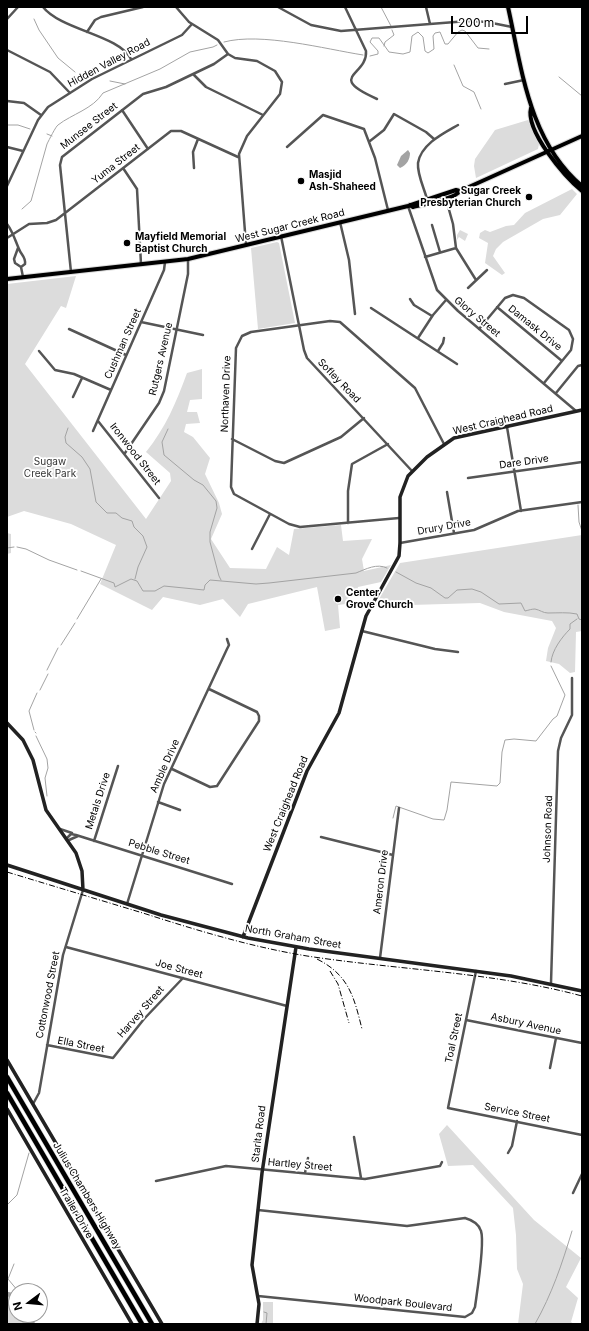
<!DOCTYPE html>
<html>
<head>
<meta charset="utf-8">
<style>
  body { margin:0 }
  #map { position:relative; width:589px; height:1331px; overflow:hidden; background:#fff; font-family:Inter,sans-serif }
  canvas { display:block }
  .frame { position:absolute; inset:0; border:8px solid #000; pointer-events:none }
  .north { position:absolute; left:8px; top:1283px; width:40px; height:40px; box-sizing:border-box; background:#fff; border:1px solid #999; border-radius:50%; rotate:254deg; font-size:11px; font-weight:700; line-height:16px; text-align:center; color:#000 }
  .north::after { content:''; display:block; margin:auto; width:14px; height:18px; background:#000; clip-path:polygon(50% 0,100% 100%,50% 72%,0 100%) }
  .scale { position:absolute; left:451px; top:16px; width:77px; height:18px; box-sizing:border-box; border:2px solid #000; border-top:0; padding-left:5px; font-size:12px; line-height:14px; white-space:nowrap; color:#000; -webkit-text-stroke:3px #fff; paint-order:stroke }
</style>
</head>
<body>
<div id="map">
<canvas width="589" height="1331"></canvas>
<div class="frame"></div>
<div class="north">N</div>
<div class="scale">200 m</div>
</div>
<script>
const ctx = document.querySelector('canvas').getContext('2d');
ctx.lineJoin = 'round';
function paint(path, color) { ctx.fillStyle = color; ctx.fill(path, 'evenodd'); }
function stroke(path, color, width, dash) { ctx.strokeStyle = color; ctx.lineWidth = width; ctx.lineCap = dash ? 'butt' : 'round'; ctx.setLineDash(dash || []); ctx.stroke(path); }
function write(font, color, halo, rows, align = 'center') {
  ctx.font = font + ' Inter,sans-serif'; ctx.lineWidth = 3.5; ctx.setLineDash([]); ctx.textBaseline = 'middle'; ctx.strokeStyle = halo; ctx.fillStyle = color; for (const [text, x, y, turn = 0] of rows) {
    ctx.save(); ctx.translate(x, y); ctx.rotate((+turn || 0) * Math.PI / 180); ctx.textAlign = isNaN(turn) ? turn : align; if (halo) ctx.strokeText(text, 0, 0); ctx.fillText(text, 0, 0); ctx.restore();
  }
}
paint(new Path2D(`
  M528,120L539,144L538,149L476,178L474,166L475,159L495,130Z
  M572,189L577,194L560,215L543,219L503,242L496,249L493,256L505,273L502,275L485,263L488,243L479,238L480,233L485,230L490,232L506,226L514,225L525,213Z
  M460,230L468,234L465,241L459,237L457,240V235Z
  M277,242L279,243L295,323L258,329L251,248Z
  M76,276L66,308L61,306L25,364L146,519L171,481L170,473L146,452C166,427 176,403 187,373L202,369V399L190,400L187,412H197L200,423L186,424L184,432L193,437L210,458L205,474L219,503L222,514L211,539L230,568L266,569L277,547L289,555L294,529L341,525L343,541L372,539L362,559L364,571L391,565L381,582L358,587L356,594H350L346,604L338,605L340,628L325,631L317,587L248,604L240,617L223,599L200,605L163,597L152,610L100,584L116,545L71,524L24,511L7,517V284Z
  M7,533L11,534V553L7,554Z
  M582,535V631L576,632L575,672L570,673L559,664L546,661L548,648L556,628L552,621L504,612L480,603L375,606L400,563Z
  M447,1125L534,1220L581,1258L566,1287L578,1298L571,1322L574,1324H518L523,1284L517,1269L516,1235L513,1208L473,1165L448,1166L439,1134Z
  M7,1295L16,1300V1315H27L32,1324H7Z
  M263,1302H273V1324H261L263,1320Z`), '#dcdcdc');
paint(new Path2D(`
  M408,150L410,153C410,159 407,165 400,168L397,165L401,156Z`), '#a3a3a3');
stroke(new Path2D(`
  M381,7L391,26
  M34,19L39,30L58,58L75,72
  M224,42C261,32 325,49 363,55
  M384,46L385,42L394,35L392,30
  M370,56L378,54V51L370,42L372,38H379L389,52L403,54L410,52L412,36L418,32L423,37L425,51L428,53L434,49L433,36L435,33L440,32L445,44H448L458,32L462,30L465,31L478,48L489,49
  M454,65L463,86L474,92L481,109
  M559,77L582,96
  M110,81L125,84
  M7,125H18L30,129
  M47,134L52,136
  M22,209L31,201L47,144C49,140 56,126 58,125C72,114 93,109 103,93L160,69L190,52L213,47L217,45
  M68,428L65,437L66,443L82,457L90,469L96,502L107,513H116L122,518L132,521L134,527L143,536L147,547L138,567L135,579
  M168,429L162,442L164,455L194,480L203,485L216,501L217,508L210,532V542L219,576L221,580
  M578,505L579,522L582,531
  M17,547L26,549L49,560L77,570
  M7,548L14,547
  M81,571L114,583L115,587L131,579L137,581L143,591H155L164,586L204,590L205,585L210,580L256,584L269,583L356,573C366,569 377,563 387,568
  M396,572L416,583L431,588L445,598H448L457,590L472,589L481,592L499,604L521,603L525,611C529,610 532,609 535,609C540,610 543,613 548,613C557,613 568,612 577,614L579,619L582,620
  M77,619L101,579
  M61,645L75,623
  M551,662C552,650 562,637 570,629V624L577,619
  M47,670L58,648
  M40,690L48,674
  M34,730L29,711L37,693
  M35,732L36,733
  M36,736L47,759L48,768L45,778L47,796
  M393,818L396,806L433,819L444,820L447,810L451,782L497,786L500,783L502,752L505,740L514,739L536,741L553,719L557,716L565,695L551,666
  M7,1205L17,1195L29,1153
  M14,1264L8,1279L18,1291
  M264,1312L267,1313L266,1324
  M535,1324C552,1294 562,1264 572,1231`), '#a3a3a3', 1);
stroke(new Path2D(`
  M7,1294L16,1296
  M28,1315L33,1324`), '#a3a3a3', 4.5);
const primary = new Path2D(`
  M508,7C522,70 529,141 582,186
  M531,108C525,131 565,177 582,191
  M410,205L413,207C424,204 455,199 460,191
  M7,279L188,259L408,206L456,190L460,191L582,136`);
const highway = new Path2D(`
  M7,1077L152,1324
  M7,1093L142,1324`);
stroke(primary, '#dbdbdb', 6);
stroke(highway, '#dbdbdb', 6);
stroke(new Path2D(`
  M43,7C61,30 119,35 131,59
  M176,7L189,22L218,40L228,54L235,58L257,61L275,71L282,82L280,94L247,136L239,154L246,245
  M278,7L311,25L341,31L468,21L487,22L512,27
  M345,7L366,51C368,76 325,76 377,99
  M426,7L430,24
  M7,19L18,7
  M87,32L95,20L101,17L143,7
  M7,50L50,72L70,93
  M193,74L206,87L263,115
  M505,84L524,80
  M7,101L24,103L41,115
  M122,110L148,149
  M370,141L384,130L394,114L426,132L434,139
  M7,147L23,151
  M287,147L323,115L364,129L375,158L388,210
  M123,168L137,189L141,264
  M194,168L193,152L198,139
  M7,186L38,120L48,107L92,79L182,35L192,24
  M427,199C424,188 417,174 418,163C421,144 444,133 458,125
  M446,199L453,224L456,248L476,280
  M408,206L437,290L458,311L576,411
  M340,222L349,260L355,314
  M7,224C13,232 15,240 19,249C21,255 26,257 25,264L21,267
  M432,225L440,252
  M281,236L304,350L307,358L412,471
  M7,238L29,224L47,223L56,220L171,131H181L238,157
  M18,248L14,259L15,263L21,267L23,277
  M425,257L456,248
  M71,272L60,165L62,157L143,94L166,87L214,64L228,54
  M468,288L487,270
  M410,299L414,305L432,316
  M497,307L562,361
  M371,308L457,364
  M141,322L203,335
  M69,329L126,355
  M479,329L505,298L513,295L524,298L569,330L573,339L571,350L544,383
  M418,338L433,315L446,300
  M39,351L55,370L74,374L111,390
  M438,351L443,343L444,338
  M556,393L578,366L582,365
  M73,397L82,378
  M98,421L159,498
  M507,427L521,511
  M93,431L164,270L165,262
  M232,439L275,461L284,463L341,437L364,418
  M125,453L159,403L164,391L188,274V259
  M468,478L582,462
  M447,492L454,533
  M399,518L300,527L289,524L234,494L231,487L236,348L242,336L251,332L330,321L340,322L415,388L444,444
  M348,523V491L352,464L388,444
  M400,543L474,530L518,511L582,502
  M252,549L270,514
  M362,631L435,649L458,652
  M172,769L210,787L217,786L259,721V716L257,712L209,689
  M158,802L180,810
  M60,829L72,833
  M321,837L393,855
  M67,838L71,834L76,835L232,884
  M69,840L78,836
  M94,841L118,766
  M127,904L164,784L227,649L229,645L227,639
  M66,947L287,1006
  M380,958L399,808
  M476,971L448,1108L582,1135
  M551,983L558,751L561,738L572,715V678
  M466,1020L582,1043
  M47,1045L113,1058L144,1019L183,978
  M550,1068L556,1038
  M33,1104L39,1093L63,955L83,890
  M354,1137L361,1178
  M508,1153L512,1146L517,1121
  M305,1173L308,1158
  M156,1181L226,1166L365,1179L440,1166L442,1162
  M573,1193L582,1174
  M258,1210L407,1226L465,1218C472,1220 479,1224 481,1231C485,1243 477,1292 475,1307L472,1313L465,1317L258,1296`), '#555', 2.5);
stroke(new Path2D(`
  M7,723L23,740L33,760L46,810L76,853L82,871L83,890
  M7,865L161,915L248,938L309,949L511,976L582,991
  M243,937L307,771L339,713L366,616L399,556L400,543V497L408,476L427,457L454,438L582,410
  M7,1060L162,1324
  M7,1109L132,1324
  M257,1324L259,1304L252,1265L262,1173L296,947`), '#222', 3.5);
stroke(primary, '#000', 4);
stroke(highway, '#000', 4.5);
stroke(new Path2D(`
  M7,872C53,886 100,900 146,914C199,931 252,947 307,956C398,970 493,972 582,996
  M317,959C349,975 354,997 362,1029
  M330,971L338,984L349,1023`), '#000', 1, [6, 2, 1, 2]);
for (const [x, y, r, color] of [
  [301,181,4,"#000"],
  [529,197,4,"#000"],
  [127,243,4,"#000"],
  [338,599,4,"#000"]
]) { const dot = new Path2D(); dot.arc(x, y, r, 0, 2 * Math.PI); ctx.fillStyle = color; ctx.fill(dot); stroke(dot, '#fff', 1.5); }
write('10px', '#000', '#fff', [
  ["Hidden Valley Road",109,63,-28],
  ["Munsee Street",89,126,-38],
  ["Yuma Street",116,164,-38],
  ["West Sugar Creek Road",290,226,-14],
  ["Glory Street",477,317,40],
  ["Damask Drive",535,328,39],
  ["Cushman Street",123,344,-66],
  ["Rutgers Avenue",161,359,-77],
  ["Sofley Road",339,381,46],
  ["Northaven Drive",226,394,-88],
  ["West Craighead Road",503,420,-13],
  ["Ironwood Street",135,454,52],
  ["Dare Drive",524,462,-8],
  ["Drury Drive",444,527,-10],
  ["Amble Drive",165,766,-66],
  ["Metals Drive",98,801,-72],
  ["West Craighead Road",286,804,-68],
  ["Johnson Road",548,829,-88],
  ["Pebble Street",159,852,17],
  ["Ameron Drive",381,882,-83],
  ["North Graham Street",293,937,10],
  ["Joe Street",179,969,15],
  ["Cottonwood Street",48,995,-79],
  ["Harvey Street",141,1012,-49],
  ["Asbury Avenue",526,1024,12],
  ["Toal Street",454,1038,-78],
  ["Ella Street",81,1045,11],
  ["Service Street",517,1113,11],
  ["Starita Road",259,1134,-83],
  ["Hartley Street",300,1165,5],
  ["Julius Chambers Highway",87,1196,59],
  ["Trailer Drive",76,1213,60],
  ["Woodpark Boulevard",403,1303,6]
]);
write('bold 10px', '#000', '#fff', [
  ["Masjid",309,175],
  ["Ash-Shaheed",309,187],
  ["Sugar Creek",521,191,"right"],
  ["Presbyterian Church",521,203,"right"],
  ["Mayfield Memorial",135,237],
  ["Baptist Church",135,249],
  ["Center",346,593],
  ["Grove Church",346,605]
], 'left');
write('10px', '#333', '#fff', [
  ["Sugaw",50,462],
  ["Creek Park",50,474]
]);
</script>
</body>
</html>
